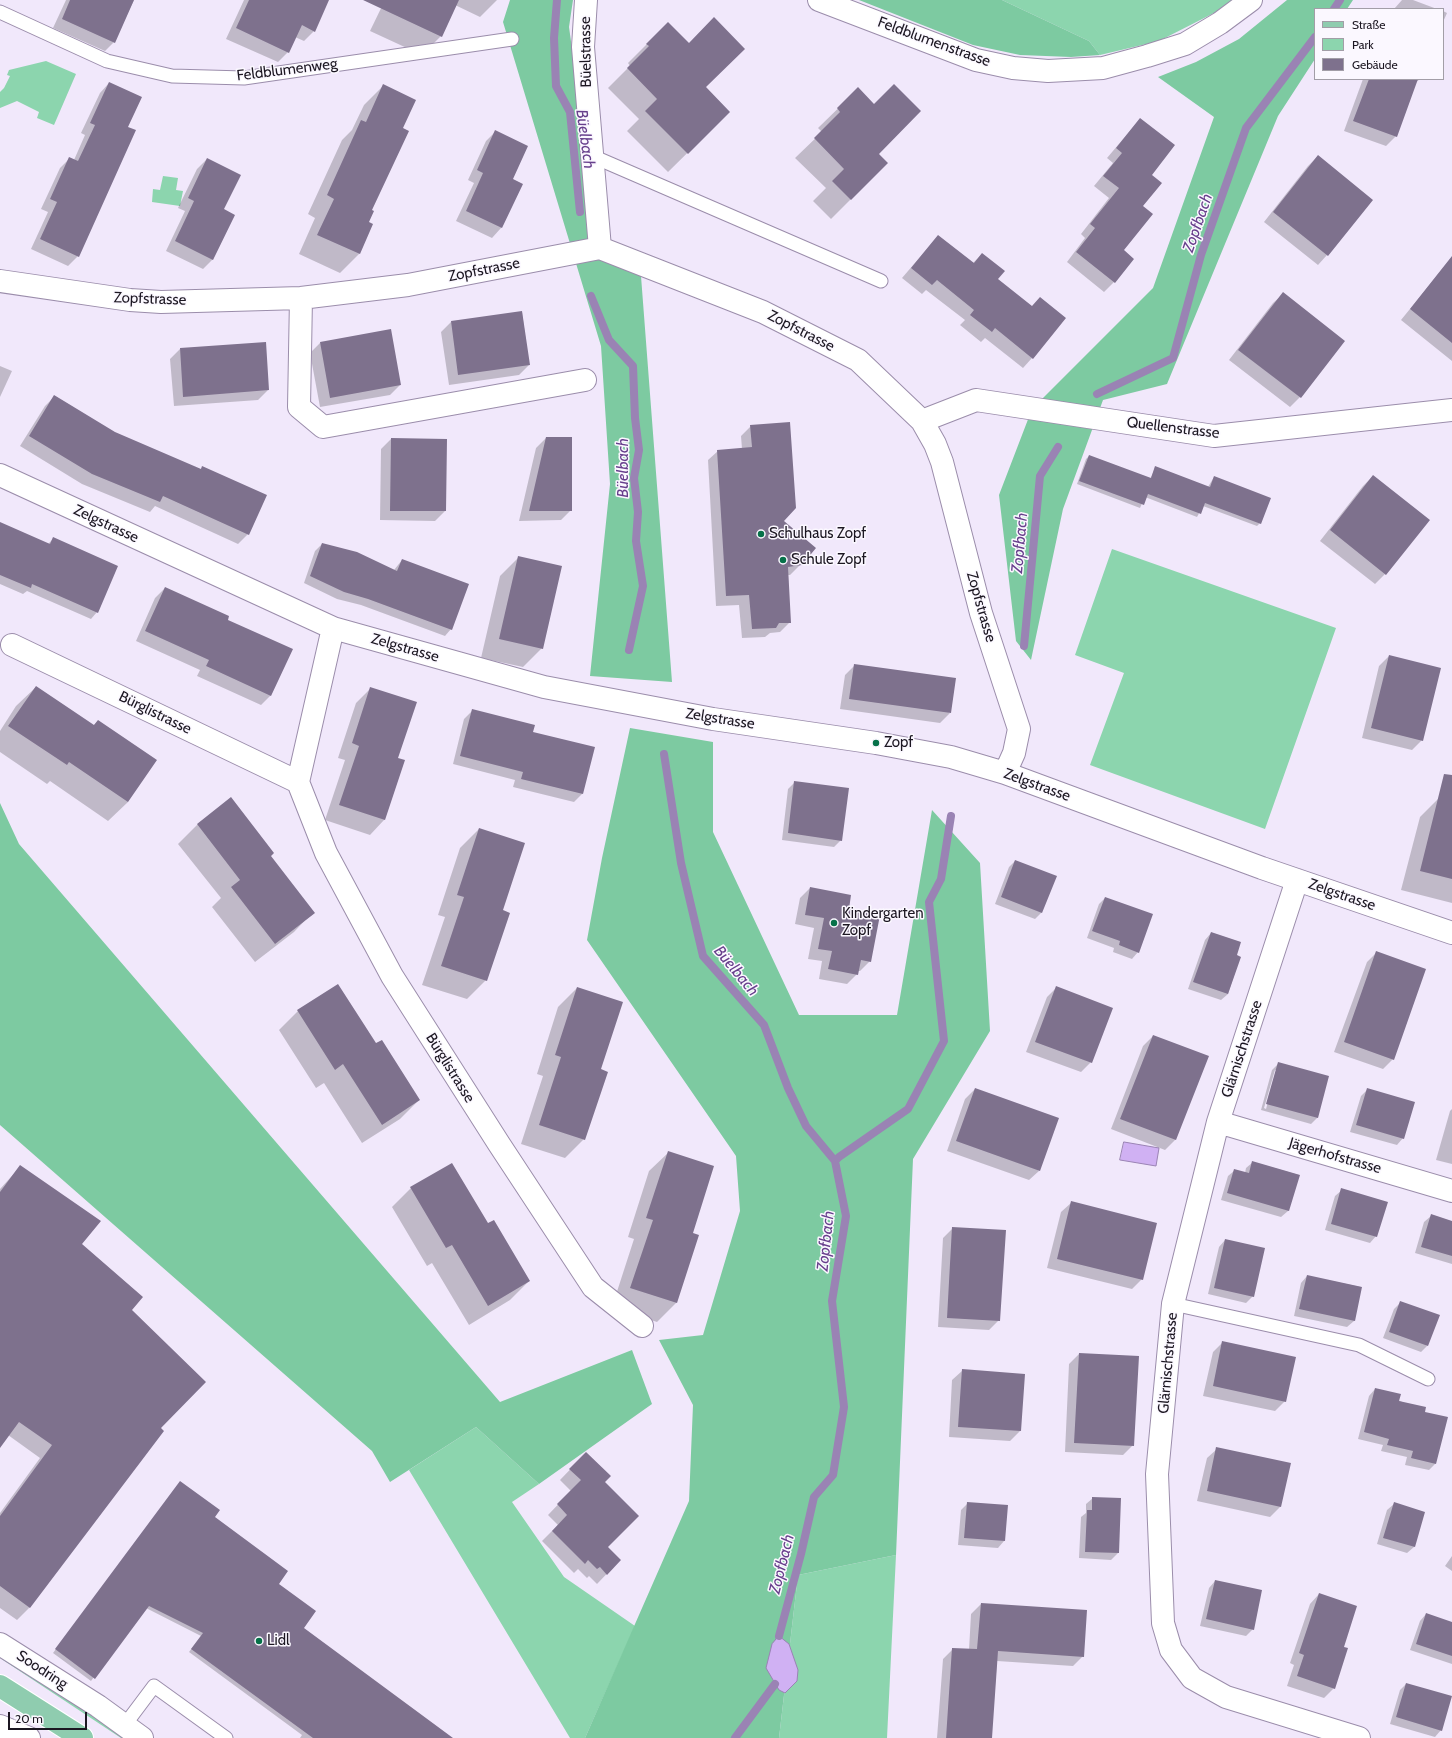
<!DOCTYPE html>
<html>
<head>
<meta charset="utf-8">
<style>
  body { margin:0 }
  #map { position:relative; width:1452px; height:1738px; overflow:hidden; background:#f1e8fb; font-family:Cabin,sans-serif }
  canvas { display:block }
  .legend { position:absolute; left:1314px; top:8px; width:130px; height:72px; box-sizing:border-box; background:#fbf8ff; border:1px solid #a29ea7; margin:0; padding:5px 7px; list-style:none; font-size:12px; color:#1c1722 }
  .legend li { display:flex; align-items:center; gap:8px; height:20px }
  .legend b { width:20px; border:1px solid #a29ea7 }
  .scale { position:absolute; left:8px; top:1712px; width:79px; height:18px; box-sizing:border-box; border:2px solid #1c1722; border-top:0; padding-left:5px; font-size:12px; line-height:14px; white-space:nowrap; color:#1c1722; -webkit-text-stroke:3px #fbf8ff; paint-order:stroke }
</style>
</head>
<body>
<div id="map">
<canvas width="1452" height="1738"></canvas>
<ul class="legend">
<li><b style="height:5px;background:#8fccaf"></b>Straße</li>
<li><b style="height:11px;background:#8cd5ae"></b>Park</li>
<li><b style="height:11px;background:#7e718d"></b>Gebäude</li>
</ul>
<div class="scale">20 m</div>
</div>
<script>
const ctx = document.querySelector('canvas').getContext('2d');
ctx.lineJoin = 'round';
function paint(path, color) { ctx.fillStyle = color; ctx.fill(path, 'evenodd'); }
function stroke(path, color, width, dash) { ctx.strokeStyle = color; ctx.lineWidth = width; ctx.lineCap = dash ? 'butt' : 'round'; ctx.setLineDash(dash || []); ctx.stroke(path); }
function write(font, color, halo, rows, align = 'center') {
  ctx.font = font + ' Cabin,sans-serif'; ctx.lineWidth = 3; ctx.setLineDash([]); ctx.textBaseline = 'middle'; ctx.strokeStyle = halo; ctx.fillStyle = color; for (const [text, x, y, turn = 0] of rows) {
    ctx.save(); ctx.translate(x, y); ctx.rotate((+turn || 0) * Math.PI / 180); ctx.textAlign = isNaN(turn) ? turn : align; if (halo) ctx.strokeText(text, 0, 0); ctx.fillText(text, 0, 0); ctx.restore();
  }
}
paint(new Path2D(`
  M1002,0H1232L1214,13L1159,41L1100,55L1089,41Z
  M46,61L76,74L54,125L37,118L39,112L17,101L0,108V92L4,88L10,76L7,75L9,70Z
  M163,176L178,178L176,190L183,191L180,206L152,202L153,189L160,190Z
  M1112,549L1336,628L1265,829L1090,765L1124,673L1075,655Z
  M476,1427L539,1484L512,1502L564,1577L635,1626L585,1738H570L409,1470Z
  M896,1555L887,1738H779L798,1575Z
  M0,1653L128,1738H121L0,1658Z`), '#8cd5ae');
paint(new Path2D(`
  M510,0H573L569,27L600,248L640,263L672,682L590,676L610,484L601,346L503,22Z
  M859,0H1002L1089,41L1100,55L1071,57L1020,55L973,45Z
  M1287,0H1353L1347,9H1315V59L1278,116L1167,384L1103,400L1063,509L1031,660L1016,641L999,495L1032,409L1153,288L1214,117L1158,77L1196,62L1239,39Z
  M630,728L713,742V832L799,1015H897L932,810L980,863L990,1031L913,1159L896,1555L798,1575L779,1738H585L689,1501L693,1405L659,1340L703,1335L740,1211L736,1156L587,940L602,858Z
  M0,803L19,844L500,1402L632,1350L652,1404L539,1484L476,1427L390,1482L372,1451L0,1125Z`), '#7dcaa1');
const water = new Path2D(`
  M1124,1142L1159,1148L1156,1166L1120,1160Z
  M779,1636L789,1644L798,1670L797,1681L785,1693L779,1690L766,1668L772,1644Z`);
paint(water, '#d0b1f3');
stroke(water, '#9a83b4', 1);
paint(new Path2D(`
  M66,0H134L114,42L105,51L53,28Z
  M244,0H328L314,31L304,41L295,37L288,52L278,62L226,39Z
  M385,0H497L480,17L455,5L441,36L422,55L370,31Z
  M1402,0H1413L1437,9H1394Z
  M1443,11L1447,13L1443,22Z
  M668,23L705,87L729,112L668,172L627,131L639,119L608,88L630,66L628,63Z
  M1363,79H1420L1415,83L1396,136L1386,146L1344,131Z
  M109,83L127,127L78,256L68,266L31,249L48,212L41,209L60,168L70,158L74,160L85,135L81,133L100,93Z
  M383,86L402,128L371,210L368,223L372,224L359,254L340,273L299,254L315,218L308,214L342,140L352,130L364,105Z
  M858,89L878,154L887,163L831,219L813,201L826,188L795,158L822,132L818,128Z
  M1140,119L1150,175L1142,206L1122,251L1114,282L1104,292L1067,262L1085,238L1081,234L1109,198L1094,186L1113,163L1107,158Z
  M496,131L501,228L492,238L456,221L474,183L468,180L486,141Z
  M1318,156L1327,255L1318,265L1264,222L1308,166Z
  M207,159L223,210L213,259L203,269L166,251L185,211L178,208L197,169Z
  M938,236L972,264L982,254L997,279L1032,358L1023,368L985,338L981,342L960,325L965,320L926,290L922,294L902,278Z
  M1452,257V361L1401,320Z
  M1283,294L1344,341L1300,397L1290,407L1229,360L1273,303Z
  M522,312L529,365L519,375L449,385L441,332L451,322Z
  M320,343L400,385L390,395L320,407L310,353Z
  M180,349L268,390L258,400L174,406L170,359Z
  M0,366L12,371L0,397Z
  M55,396L115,433L200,470L203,467L248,534L238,544L155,506L150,512L82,484L20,446L45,406Z
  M751,426L783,521L801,564L790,575H788L790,622L780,632L770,633L765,637L742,638L739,605L716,606L708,460L718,451L742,449L741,436Z
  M546,438L571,510L561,520L519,521L536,448Z
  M391,439L445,511L435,521L380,520L381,449Z
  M1089,456L1150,479L1156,467L1208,487L1214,477L1260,523L1257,526L1203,506L1197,517L1145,497L1140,508L1077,484L1086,459Z
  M1373,476L1385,574L1375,584L1320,541L1363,486Z
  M0,523L48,544L53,539L97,612L91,619L27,591L23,594L0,584Z
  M322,544L394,570L402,560L451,629L445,636L361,605L337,599L304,583L315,551Z
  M519,557L542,648L523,667L481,658L500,576Z
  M165,588L226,620L271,695L261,705L197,676L200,670L136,641L155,598Z
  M1389,656L1422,740L1412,750L1362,738L1379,666Z
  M855,665L950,713L940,723L840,709L845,675Z
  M36,687L93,726L98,721L128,802L108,821L50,781L47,784L0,752V731L16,706Z
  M371,688L397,759L403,761L384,820L370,835L325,820L345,760L338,758L356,703Z
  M473,710L532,733L594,748L582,794L574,802L513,787L515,780L453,764L464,719Z
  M795,782L841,840L834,847L782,840L788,789Z
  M1439,798L1452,802V903L1401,890L1420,817Z
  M231,799L270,856L313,912L294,932L255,962L212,907L221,898L178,844L197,825Z
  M479,829L502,911L486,980L467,999L422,985L445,917L438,915L460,848Z
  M1015,861L1055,876L1041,913L1035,919L995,904L1009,867Z
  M810,888L848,910L870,961L860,971H858L857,974L847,984L819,979L822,961L808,959L814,928L795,924L800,898Z
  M1105,898L1138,952L1132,959L1113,952L1114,948L1087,938L1099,904Z
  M1211,933L1235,956L1240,957L1228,994L1221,1000L1188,989L1205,940Z
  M1377,952L1393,1059L1383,1069L1334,1052L1367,962Z
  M577,988L600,1070L584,1139L565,1158L521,1144L543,1076L537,1074L558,1007Z
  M1056,988L1091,1062L1081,1072L1026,1052L1047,997Z
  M298,1011L375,1045L419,1100L400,1119L362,1143L324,1083L316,1088L279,1030Z
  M1153,1036L1208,1057L1175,1140L1165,1150L1111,1129L1143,1046Z
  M1278,1064L1318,1117L1311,1124L1261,1110L1272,1070ZM1275,1070H1277L1266,1109L1264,1108Z
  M975,1089L1039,1171L1029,1180L947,1151L965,1099Z
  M1367,1090L1403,1138L1397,1145L1350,1132L1361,1096Z
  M1452,1109V1164L1436,1160L1450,1111Z
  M669,1152L691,1234L697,1236L676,1303L657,1322L612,1307L634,1239L628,1237L649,1171Z
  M1253,1162L1299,1175L1288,1211L1281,1217L1221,1200L1228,1176L1235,1170L1245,1173L1246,1168Z
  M20,1167L130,1310L159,1428L163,1431L29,1608L17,1620L0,1608V1513L40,1458L8,1435L0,1446V1189Z
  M411,1188L487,1225L529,1281L510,1300L469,1325L432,1263L427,1266L392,1207Z
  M1342,1190L1376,1236L1370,1243L1325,1230L1335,1196Z
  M1071,1203L1142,1279L1132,1289L1047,1268L1061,1212Z
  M1431,1216L1452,1222V1264L1415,1253L1424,1222Z
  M953,1228L999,1320L989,1330L938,1327L943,1238Z
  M1225,1240L1253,1296L1246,1303L1208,1294L1219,1247Z
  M1307,1276L1361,1287L1354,1321L1347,1327L1294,1316L1301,1283Z
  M1401,1302L1427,1346L1421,1352L1383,1338L1394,1309Z
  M1223,1342L1285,1401L1275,1411L1203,1396L1213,1352Z
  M1079,1354L1133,1445L1123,1455L1065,1452L1069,1364Z
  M962,1371L1024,1375L1020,1431L1010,1441L949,1437L952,1380Z
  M1375,1389L1423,1412L1435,1464L1429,1470L1405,1465L1407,1457L1381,1451L1383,1445L1358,1439L1369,1396Z
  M1217,1449L1289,1464L1280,1507L1270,1517L1197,1501L1207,1458Z
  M586,1453L603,1482L607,1547L620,1560L597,1584L589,1576L587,1578L578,1569L574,1573L542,1541L558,1525L548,1515L571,1491L560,1480Z
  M178,1485L214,1517L278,1584L302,1628L447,1738H300L302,1735L189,1652L201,1636L146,1608L91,1681L53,1653Z
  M1093,1498L1120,1499L1118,1553L1111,1560L1079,1558L1081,1517L1086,1513V1504Z
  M968,1503L1007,1506L1004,1541L998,1548L958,1545L961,1510Z
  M1394,1504L1424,1513L1414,1547L1407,1553L1377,1544L1387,1510Z
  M1452,1556V1571L1445,1566Z
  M1215,1581L1253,1629L1246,1636L1200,1626L1209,1588Z
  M1319,1594L1343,1648L1334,1688L1324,1698L1287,1686L1294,1665L1290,1663L1310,1604Z
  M981,1604L1083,1656L1073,1666L997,1661L991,1738H937L943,1659L953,1649L969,1650L971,1614Z
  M1426,1614L1452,1623V1664L1410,1650L1420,1621Z
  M1406,1684L1441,1730L1435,1737L1390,1724L1400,1690Z`), '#0003');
stroke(new Path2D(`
  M557,0L554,38L556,86L570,112L580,212
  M1334,9L1340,0
  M591,296L609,340L633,366L635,418L639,450L634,478L638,512L636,541L643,586L629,650
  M1097,394L1173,358L1201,255L1246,128L1315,37
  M1024,646L1040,476L1058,447
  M664,754L681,863L703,956L764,1025L788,1088L806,1126L835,1161
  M779,1636L801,1554L814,1497L833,1475L844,1407L832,1301L846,1216L835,1161L839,1157L908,1109L944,1041L929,902L941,879L951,816
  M735,1738L775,1684`), '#9a83b4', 8);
paint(new Path2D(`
  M70,0H134L115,43L62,19Z
  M249,0H329L315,32L302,25L289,53L236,28Z
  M363,0H459L442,37Z
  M714,17L745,49L706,87L730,112L688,154L645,111L657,99L627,68L649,46L646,44L668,22L689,43Z
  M1369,79H1418L1397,137L1353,121Z
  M109,82L142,97L128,127L136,130L79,257L40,239L57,202L50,199L69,157L78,161L95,125L90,123Z
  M383,84L416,100L403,128L409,131L372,210L374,211L369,222L373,224L360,254L317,235L334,199L327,195L361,120L366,122Z
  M894,84L921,111L879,154L888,163L851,200L832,181L844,169L814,138L840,112L837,108L858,87L874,104Z
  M1140,118L1175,145L1152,175L1162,183L1143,206L1153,214L1124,250L1134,259L1115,283L1076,252L1095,228L1090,224L1119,188L1103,176L1122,153L1116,148Z
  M495,130L528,146L513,179L523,184L502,228L466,211L483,173L477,170Z
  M1318,155L1373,200L1328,256L1273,212Z
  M207,158L241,175L224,209L235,215L213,260L175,241L194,201L188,198Z
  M938,235L974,263L982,253L1005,271L998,279L1032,306L1040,297L1066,318L1033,359L995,328L992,332L970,315L974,310L937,280L932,285L911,268Z
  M1452,256V343L1410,309Z
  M1283,292L1345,341L1301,398L1238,350Z
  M522,311L530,365L458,375L451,321Z
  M391,329L401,385L330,398L320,342Z
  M266,342L269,390L183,397L180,348Z
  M54,395L115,432L201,469L202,466L267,495L249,535L163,496L160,502L92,474L29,436Z
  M790,422L796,508L784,521L816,548L802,565L788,567L791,623H779L776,628L752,629L749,595L726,596L717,450L752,447L750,425Z
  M546,437H572V511H529Z
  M391,438L447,439L446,511H390Z
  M1089,455L1151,478L1155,466L1210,487L1214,476L1271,498L1261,524L1205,503L1201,514L1148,494L1144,505L1079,481Z
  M1373,475L1430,520L1386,575L1330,530Z
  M0,522L50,544L53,537L118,566L98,613L32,584L31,588L0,575Z
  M322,543L357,552L397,571L402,559L469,584L452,630L368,599L344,592L310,576Z
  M518,556L562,566L543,649L499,639Z
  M165,587L229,616L228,620L293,649L271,696L206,666L209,660L145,631Z
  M1389,655L1441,668L1423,741L1371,728Z
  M854,664L956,678L951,713L849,699Z
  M36,686L94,725L98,720L157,760L128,802L69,762L67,765L8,726Z
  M370,687L417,702L398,758L405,760L385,820L339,805L359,746L352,743Z
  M472,709L535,725L533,732L595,747L583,794L521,779L523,772L460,756Z
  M1444,774L1452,775V879L1420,871Z
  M794,781L849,788L842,841L788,833Z
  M231,797L274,853L271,856L315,913L275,944L231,887L240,880L197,824Z
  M479,828L525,843L503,910L510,913L487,981L441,966L464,897L457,895Z
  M1015,860L1057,876L1042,913L1001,897Z
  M810,887L851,895L849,909L880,915L871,962L861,960L858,975L828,969L832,951L818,949L824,918L805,915Z
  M1105,897L1153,914L1139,953L1119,945L1120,941L1092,931Z
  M1211,932L1241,942L1237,955L1241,957L1228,994L1193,982Z
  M1376,951L1426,969L1394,1060L1344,1042Z
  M338,984L376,1043L382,1040L420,1100L382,1125L343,1064L335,1070L297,1010Z
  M1056,986L1113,1008L1092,1063L1035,1042Z
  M577,987L623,1002L601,1069L608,1072L585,1140L539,1125L561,1057L555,1055Z
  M1153,1035L1209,1056L1176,1140L1120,1119Z
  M1278,1062L1329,1076L1318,1118L1266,1104Z
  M975,1088L1059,1118L1040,1171L956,1141Z
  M1367,1088L1415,1102L1404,1139L1356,1125Z
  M668,1151L714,1166L693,1233L699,1235L677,1303L630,1288L653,1220L646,1218Z
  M1252,1161L1300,1175L1289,1211L1227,1193L1234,1169L1249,1173Z
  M452,1163L488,1223L494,1220L530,1281L488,1306L452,1245L446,1248L410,1187Z
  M20,1165L101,1221L82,1244L143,1297L132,1310L206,1382L161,1428L164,1431L30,1608L0,1586V1516L52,1445L19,1422L0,1448V1192Z
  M1341,1188L1388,1202L1377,1237L1331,1224Z
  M1071,1201L1157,1223L1143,1280L1057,1259Z
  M1431,1214L1452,1221V1256L1421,1247Z
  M952,1227L1006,1230L1000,1321L947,1318Z
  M1225,1239L1265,1248L1254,1297L1214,1288Z
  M1307,1275L1362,1287L1355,1321L1299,1309Z
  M1400,1301L1440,1315L1428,1346L1389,1332Z
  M1222,1341L1296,1357L1286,1402L1213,1386Z
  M1079,1353L1139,1356L1134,1446L1074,1443Z
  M962,1369L1025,1374L1021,1431L958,1427Z
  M1375,1388L1401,1394L1399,1401L1426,1407L1425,1412L1448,1417L1436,1464L1411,1458L1413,1451L1387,1445L1389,1439L1364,1432Z
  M1216,1447L1291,1463L1281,1507L1207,1491Z
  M586,1452L611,1476L605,1482L639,1516L608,1547L621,1560L607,1575L600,1567L597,1569L588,1560L585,1564L552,1531L567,1515L557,1504L581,1480L569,1469Z
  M180,1481L220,1510L215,1517L288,1571L279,1584L316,1611L304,1628L453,1738H313L191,1649L203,1633L149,1606L95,1679L55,1649Z
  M1092,1497L1121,1498L1119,1553L1085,1552L1087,1510H1092Z
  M967,1502L1008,1505L1005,1541L964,1538Z
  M1394,1502L1425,1512L1415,1547L1383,1538Z
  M1215,1580L1262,1590L1254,1630L1206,1619Z
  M1319,1593L1357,1606L1344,1647L1348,1648L1335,1689L1297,1676L1304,1655L1299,1653Z
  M981,1603L1087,1610L1084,1657L998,1651L992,1738H946L952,1648L977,1649Z
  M1426,1613L1452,1622V1656L1416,1644Z
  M1406,1683L1452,1696L1442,1731L1396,1717Z`), '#7e718d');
const lane = new Path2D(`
  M0,12L107,61L172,76L244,78L512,39
  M592,156L881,281
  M1173,1304L1359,1345L1428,1379
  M124,1726L154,1686L226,1738`);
const street = new Path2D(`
  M586,0L583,47L600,248
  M819,0L976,60L1013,68L1048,71L1103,68L1147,56L1185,44L1220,23L1251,0
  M0,281L130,300L161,302L301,298L408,285L600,248L763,312L858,360L922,421L935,444L942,462L981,613L1019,729L1014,753L1005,773
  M301,298L299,407L323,427L585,380
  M922,421L976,400L1214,436L1452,410
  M0,475L333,628L544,687L713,719L876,743L951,757L1005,773L1262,868L1452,933
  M12,645L298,782L326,853L392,976L499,1144L593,1287L642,1326
  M298,782L333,628
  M1297,880L1218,1122L1173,1304L1157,1474L1163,1623L1171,1650L1192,1678L1226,1697L1359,1738
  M1218,1122L1452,1191`);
const secondary = new Path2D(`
  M0,1644L98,1706L142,1738
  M0,1726L29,1738`);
const primary = new Path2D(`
  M0,1686L82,1738`);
stroke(lane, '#9b8dab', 15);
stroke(street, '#9b8dab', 24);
stroke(secondary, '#9b8dab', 24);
stroke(primary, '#fff', 24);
stroke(lane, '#fff', 13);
stroke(street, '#fff', 22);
stroke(secondary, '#fff', 22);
stroke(primary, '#8fccaf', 22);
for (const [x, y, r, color] of [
  [761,534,4,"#067149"],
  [783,560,4,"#067149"],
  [876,743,4,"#067149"],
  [834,923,4,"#067149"],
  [259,1641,4,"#067149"]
]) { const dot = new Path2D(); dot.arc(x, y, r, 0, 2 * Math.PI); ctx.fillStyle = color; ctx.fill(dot); stroke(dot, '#fbf8ff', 1.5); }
write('15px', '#1c1722', '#fbf8ff', [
  ["Feldblumenstrasse",934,42,20],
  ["Büelstrasse",586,52,-91],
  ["Feldblumenweg",287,70,-7],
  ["Zopfstrasse",484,270,-11],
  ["Zopfstrasse",150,299,2],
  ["Zopfstrasse",801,331,27],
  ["Quellenstrasse",1173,428,7],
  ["Zelgstrasse",106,524,25],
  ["Zopfstrasse",981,607,74],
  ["Zelgstrasse",405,648,16],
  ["Bürglistrasse",155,713,26],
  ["Zelgstrasse",720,719,9],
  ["Zelgstrasse",1037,785,20],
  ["Zelgstrasse",1342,895,19],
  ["Glärnischstrasse",1242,1049,-72],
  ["Bürglistrasse",450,1068,58],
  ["Jägerhofstrasse",1335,1156,16],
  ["Glärnischstrasse",1168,1363,-85],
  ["Soodring",42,1670,33]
]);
write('15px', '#1c1722', '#fbf8ff', [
  ["Schulhaus Zopf",769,534],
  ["Schule Zopf",791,560],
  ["Zopf",884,743],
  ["Kindergarten",842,914],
  ["Zopf",842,931],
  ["Lidl",267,1641]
], 'left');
write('italic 16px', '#673f8c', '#fbf8ff', [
  ["Büelbach",585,139,82],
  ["Zopfbach",1198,223,-71],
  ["Büelbach",623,468,-90],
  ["Zopfbach",1020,543,-85],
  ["Büelbach",736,971,50],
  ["Zopfbach",826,1241,-84],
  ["Zopfbach",782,1564,-76]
]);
</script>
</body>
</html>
